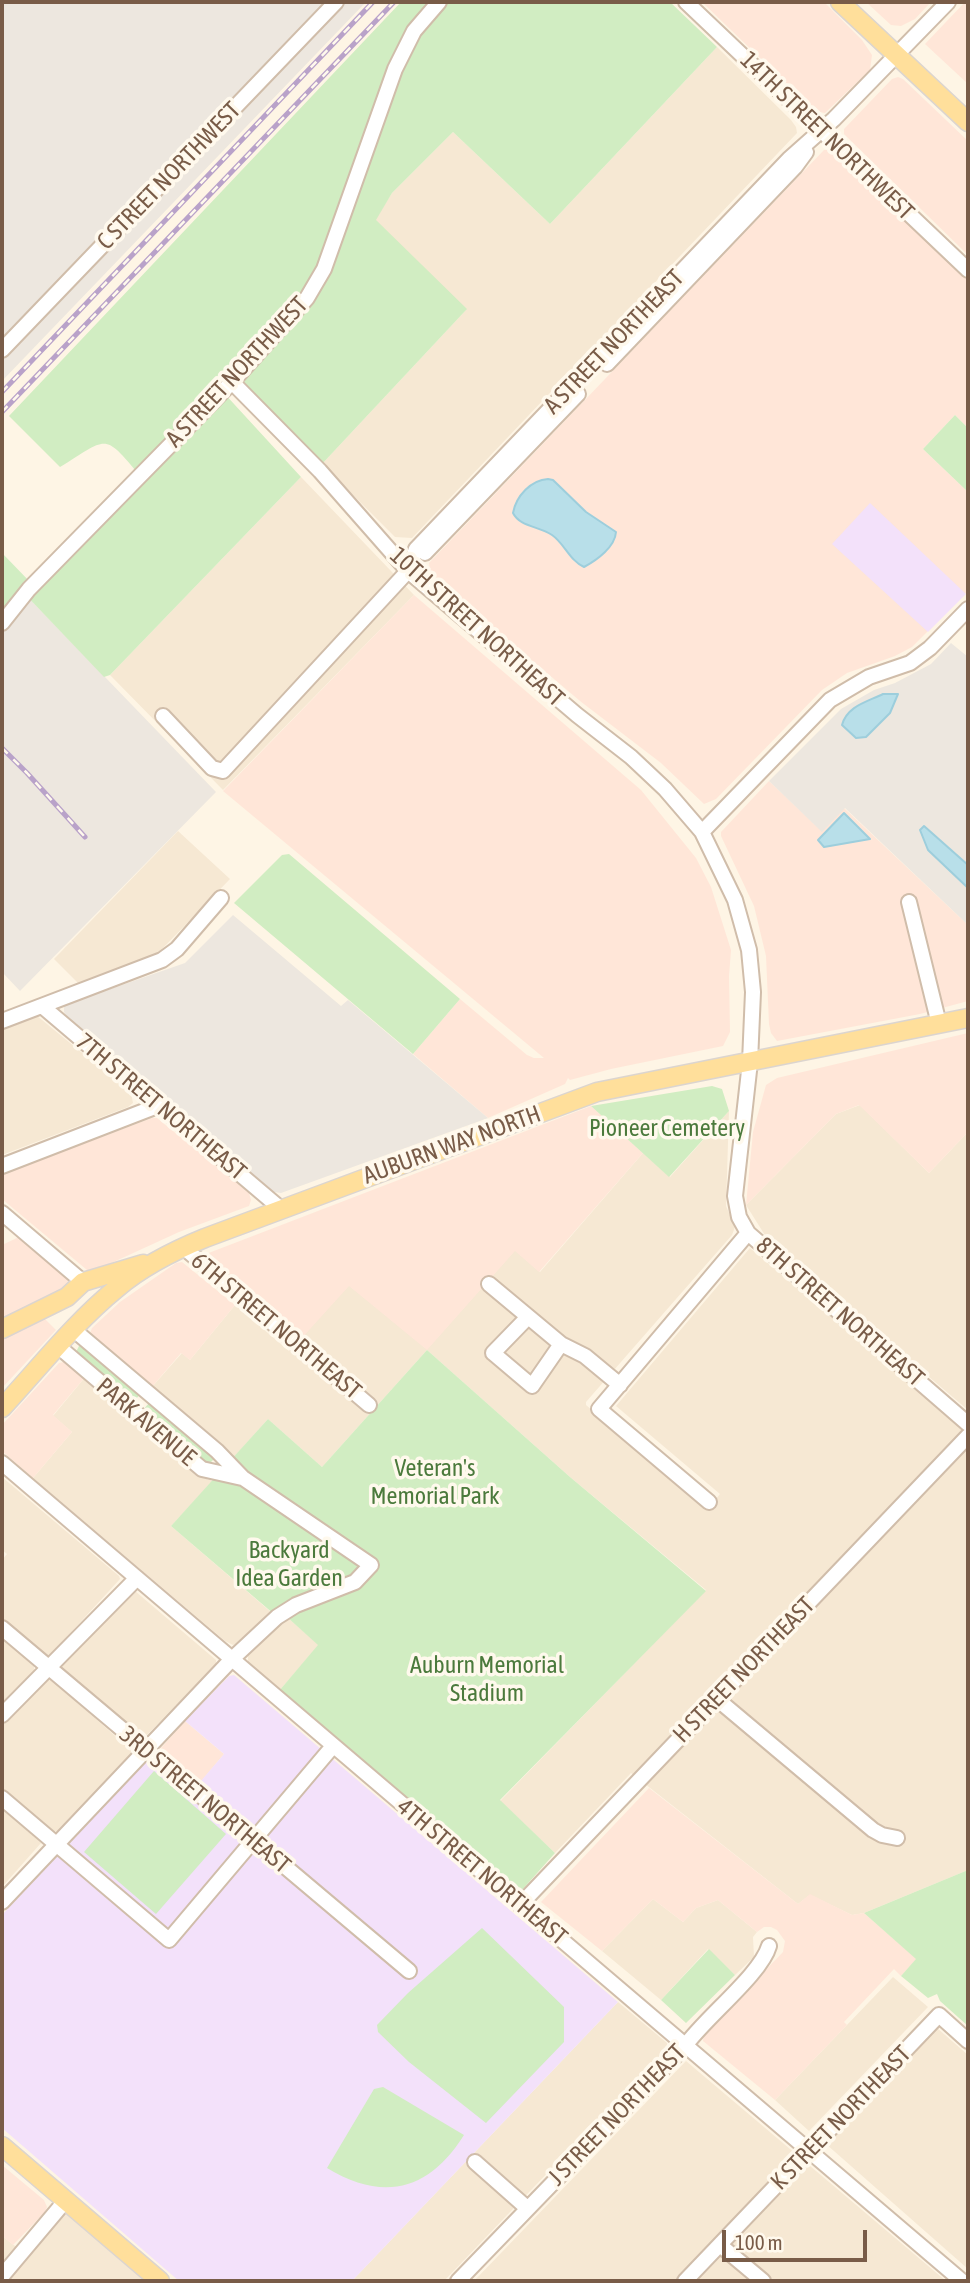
<!DOCTYPE html>
<html>
<head>
<meta charset="utf-8">
<style>
  body { margin:0 }
  #map { position:relative; width:970px; height:2283px; overflow:hidden; background:#fef5e5; font-family:"Asap Condensed",sans-serif }
  canvas { display:block }
  .frame { position:absolute; inset:0; border:4px solid #795c48; pointer-events:none }
  .scale { position:absolute; left:722px; top:2230px; width:145px; height:32px; box-sizing:border-box; border:4px solid #795c48; border-top:0; padding-left:9px; font-size:21px; line-height:24px; white-space:nowrap; color:#795c48; -webkit-text-stroke:5px #fff9ed; paint-order:stroke }
</style>
</head>
<body>
<div id="map">
<canvas width="970" height="2283"></canvas>
<div class="frame"></div>
<div class="scale">100 m</div>
</div>
<script>
const ctx = document.querySelector('canvas').getContext('2d');
ctx.lineJoin = 'round';
function paint(path, color) { ctx.fillStyle = color; ctx.fill(path, 'evenodd'); }
function stroke(path, color, width, dash) { ctx.strokeStyle = color; ctx.lineWidth = width; ctx.lineCap = dash ? 'butt' : 'round'; ctx.setLineDash(dash || []); ctx.stroke(path); }
function write(font, color, halo, rows, align = 'center') {
  ctx.font = font + ' "Asap Condensed",sans-serif'; ctx.lineWidth = 7; ctx.setLineDash([]); ctx.textBaseline = 'middle'; ctx.strokeStyle = halo; ctx.fillStyle = color; for (const [text, x, y, turn = 0] of rows) {
    ctx.save(); ctx.translate(x, y); ctx.rotate((+turn || 0) * Math.PI / 180); ctx.textAlign = isNaN(turn) ? turn : align; if (halo) ctx.strokeText(text, 0, 0); ctx.fillText(text, 0, 0); ctx.restore();
  }
}
paint(new Path2D(`
  M717,47L791,120L796,127L797,133L412,538L395,537L322,464L466,310L375,220L392,193L453,132L550,224Z
  M301,477L414,595L223,790L110,675Z
  M178,831L230,879L162,949L151,958L78,983L54,959Z
  M36,1015L131,1093L133,1103L128,1107L2,1155V1026Z
  M860,1105L929,1173L968,1132V1410L768,1240L746,1205L836,1114Z
  M729,1111L726,1206L735,1227L732,1235L586,1402V1405L707,1510L720,1494L616,1406L750,1248L968,1432V1870L864,1913L852,1915L810,1895L798,1904L631,1773L555,1853L500,1801L706,1590L570,1477L427,1350L322,1467L268,1419L234,1457L151,1388L182,1353L190,1360L235,1305L289,1351L349,1285L427,1349L515,1250L540,1272L643,1153L670,1177Z
  M86,1376L203,1478L213,1481L171,1526L272,1613L238,1643L233,1645L225,1641L33,1478L72,1432L53,1416Z
  M2,1477L119,1576L120,1579L51,1654L47,1656L41,1655L2,1621V1560L7,1554L2,1550Z
  M135,1591L216,1660V1664L145,1737L140,1736L60,1666L130,1592Z
  M287,1617L319,1645L279,1691L248,1664V1656Z
  M2,1638L34,1666V1670L2,1704Z
  M48,1680L53,1681L131,1750V1754L58,1831H54L2,1788V1725L42,1683Z
  M2,1808L41,1843L2,1887Z
  M653,1899L683,1922L696,1908L718,1900L757,1932L753,1937L754,1957L735,1975L708,1949L661,2000L602,1951Z
  M893,1977L928,2007L809,2131L775,2100Z
  M618,2002L667,2043V2048L444,2281H352Z
  M937,2028L968,2055V2269L826,2144Z
  M686,2061L946,2281H474Z
  M68,2210L150,2281H2V2236L27,2255Z`), '#f6e8d3');
paint(new Path2D(`
  M702,2H824L862,40L872,55L870,70L825,113L815,111Z
  M866,2H931L915,19L901,26L891,25Z
  M965,2H968V84L925,44Z
  M898,77L903,79L968,141V255L844,134V129L892,79Z
  M824,150H829L968,280V428L955,415L923,449L968,492V591L912,647L895,656L847,673L822,690L716,799L704,804L661,763L580,701L431,575L429,563Z
  M414,595L641,790L696,858L711,887L731,950L729,976L730,1032L723,1046L611,1069L570,1080L568,1078L565,1084L488,1118L413,1054L460,999L527,1055L534,1058H544L223,791Z
  M769,781L822,831L844,808L968,925V1001L920,1014L777,1041L771,1033L769,1024L766,956L754,906L721,836V832Z
  M968,1033V1132L929,1173L859,1105L836,1114L746,1205L753,1132L766,1085L777,1078Z
  M591,1106L643,1153L539,1272L515,1251L427,1350L349,1286L301,1339L208,1260L206,1254Z
  M152,1118H157L249,1193L251,1200L249,1206L179,1232L94,1271L87,1270L2,1199V1174Z
  M19,1237L66,1276L69,1283L61,1291L2,1321V1245Z
  M182,1262L235,1305L190,1360L181,1353L151,1388L93,1338L90,1333L92,1328L120,1302L176,1263Z
  M44,1318L56,1330L2,1388V1338Z
  M68,1361L86,1376L53,1415L72,1432L33,1478L2,1451V1425L59,1363Z
  M185,1721L224,1754L199,1784L163,1754L161,1748Z
  M649,1788L798,1904L810,1894L852,1915L864,1913L917,1959L901,1976L894,1969L844,2022L847,2025L775,2100L703,2041L704,2034L783,1952L785,1941L777,1930L771,1927H764L757,1932L718,1900L696,1908L683,1922L653,1899L602,1951L541,1902Z
  M2,2165L44,2200L47,2207L45,2212L13,2245L2,2236Z`), '#ffe6d8');
paint(new Path2D(`
  M2,2H366L2,381Z
  M21,590L216,792L20,991L2,972V612Z
  M951,643L968,657V925L845,808L822,832L769,781L841,709L874,690L895,683L931,664Z
  M233,915L341,1006L348,1000L488,1118L281,1193L274,1192L69,1019L64,1012V1007L70,1003L185,963Z`), '#ede7df');
paint(new Path2D(`
  M870,503L966,594L928,632L832,544Z
  M234,1675L618,2002L352,2281H179L2,2128V1915L147,1761L188,1796L224,1754L185,1721L229,1676Z`), '#f3e1fa');
paint(new Path2D(`
  M401,2H670L717,47L550,224L453,132L392,193L376,220L467,309L322,464L238,376L223,392L301,477L110,675L104,677L21,590L2,612V553L33,585L140,476C103,431 108,438 60,467L9,416Z
  M955,415L968,428V492L923,449Z
  M289,854L460,999L413,1054L234,903L282,855Z
  M712,1086L722,1089L729,1111L669,1177L591,1106Z
  M80,1344L139,1394L138,1397L131,1401L76,1352Z
  M427,1350L570,1477L706,1591L500,1800L555,1853L522,1890L516,1888L279,1691L318,1645L287,1617L282,1621L171,1526L268,1419L322,1467Z
  M149,1403L212,1455L214,1459L208,1465L143,1410Z
  M154,1771L226,1834L156,1914L84,1852Z
  M968,1870V2026L940,2001L937,1994L928,1998L901,1976L916,1959L864,1913Z
  M482,1928L564,2007V2042L486,2123L409,2062L378,2032L377,2025L408,1993Z
  M709,1949L735,1975L686,2023L661,2000Z
  M383,2087L464,2135C429,2191 383,2202 327,2168L374,2089Z`), '#d1edc2');
const water = new Path2D(`
  M548,479L553,480L586,512L616,532C615,547 597,560 584,567C570,561 564,543 552,535C539,526 520,527 513,513C516,496 531,480 548,479Z
  M883,694H898L890,713L866,737L856,738L842,725C847,706 867,702 883,694Z
  M844,813L870,839L824,847L818,840Z
  M924,826L968,865V888L928,850L920,830Z`);
paint(water, '#b8dfe9');
stroke(water, '#9dcedc', 2);
const minor = new Path2D(`
  M686,2L968,270
  M2,350L336,2
  M607,364L795,167L806,152
  M232,382L320,471L408,571L577,715L631,757L665,789L702,832L735,900L749,950L753,992L750,1062L735,1196L739,1217L748,1233L968,1424
  M425,553L578,394
  M2,623L29,589L232,382L307,298L324,269L395,69L414,31L439,2
  M163,716L212,768L223,771L408,571L416,549L789,159L834,119L948,2
  M702,832L830,700L869,677L910,663L930,648L968,609
  M909,902L939,1024
  M42,1006L281,1209
  M2,1021L162,960L177,949L221,898
  M2,1166L160,1105
  M2,1213L83,1282
  M183,1247L369,1405
  M489,1284L561,1344L585,1356L620,1385
  M528,1317L493,1353L532,1386L561,1344
  M59,1347L202,1469L242,1478
  M2,1463L962,2281
  M709,1502L599,1409L748,1233
  M2,1628L409,1971
  M717,1699L873,1830L882,1835L897,1838
  M2,1715L137,1578
  M2,1798L169,1940L333,1746
  M2,1902L232,1659L277,1617L296,1605L355,1582L371,1565L243,1478L217,1451L74,1330
  M520,1905L968,1436
  M475,2162L527,2208
  M720,2245L763,2281
  M2,2276L66,2200
  M458,2281L685,2046C706,2017 761,1974 769,1946
  M685,2281L939,2015L968,2041`);
const major = new Path2D(`
  M840,2L968,122
  M2,1329L67,1297L83,1282L143,1264
  M2,1408C39,1368 74,1323 117,1288C143,1266 173,1251 205,1238L597,1092L968,1018
  M2,2146L160,2281`);
stroke(minor, '#d0bdaa', 18);
stroke(major, '#dcd5cf', 21);
stroke(minor, '#fff', 14);
stroke(major, '#ffdf9b', 18);
const rail = new Path2D(`
  M2,392L373,2
  M2,412L394,2
  M2,748L27,773L85,837`);
stroke(rail, '#b9a2c9', 5);
stroke(rail, '#fff9ed', 2.5, [8]);
write('24px', '#795c48', '#fff9ed', [
  ["14TH STREET NORTHWEST",827,136,44],
  ["C STREET NORTHWEST",169,176,-46],
  ["A STREET NORTHEAST",614,342,-46],
  ["A STREET NORTHWEST",237,372,-47],
  ["10TH STREET NORTHEAST",477,627,42],
  ["7TH STREET NORTHEAST",161,1107,40],
  ["AUBURN WAY NORTH",452,1145,-20],
  ["8TH STREET NORTHEAST",840,1312,41],
  ["6TH STREET NORTHEAST",276,1326,40],
  ["PARK AVENUE",146,1422,40],
  ["H STREET NORTHEAST",744,1670,-46],
  ["3RD STREET NORTHEAST",205,1800,40],
  ["4TH STREET NORTHEAST",482,1872,40],
  ["J STREET NORTHEAST",617,2115,-46],
  ["K STREET NORTHEAST",841,2118,-46]
]);
write('24px', '#4b7a3c', '#fff9ed', [
  ["Pioneer Cemetery",667,1128],
  ["Veteran's",435,1468],
  ["Memorial Park",435,1496],
  ["Backyard",289,1550],
  ["Idea Garden",289,1578],
  ["Auburn Memorial",487,1665],
  ["Stadium",487,1693]
]);
</script>
</body>
</html>
